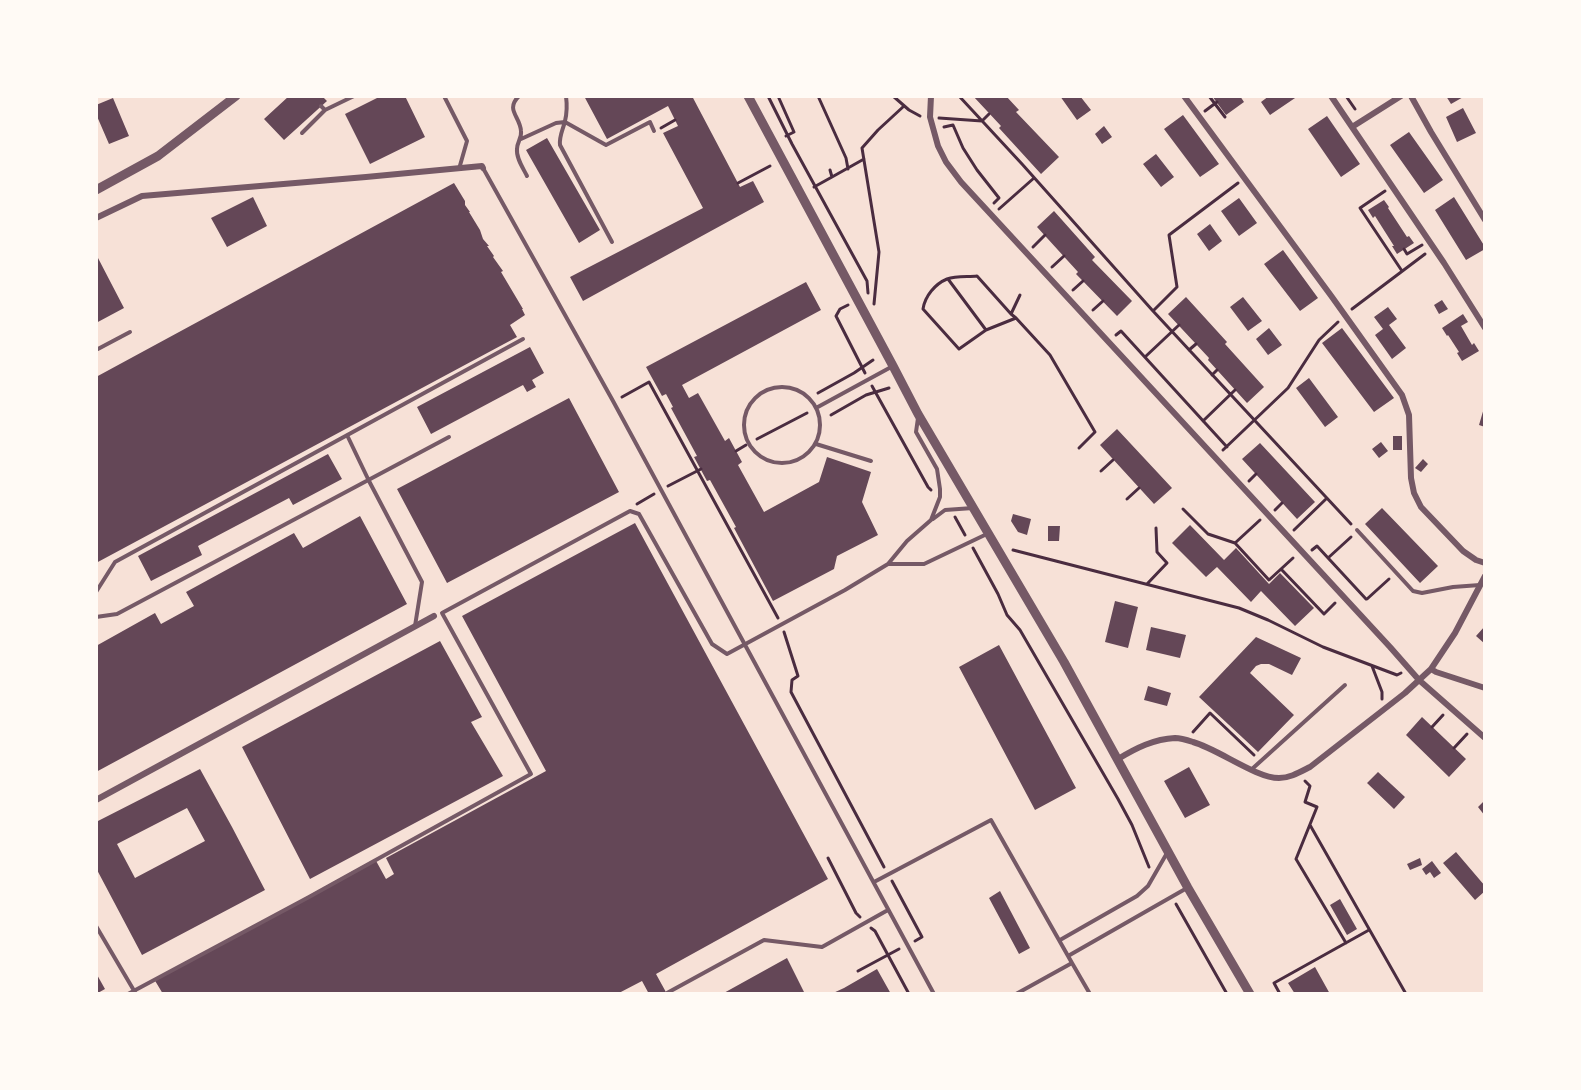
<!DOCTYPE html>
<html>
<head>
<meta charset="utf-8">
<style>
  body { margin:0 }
  #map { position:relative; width:1581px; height:1090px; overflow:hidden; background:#f7e1d7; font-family:"Public Sans",sans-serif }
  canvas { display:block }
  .frame { position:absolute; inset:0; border:98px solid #fffaf5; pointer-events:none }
</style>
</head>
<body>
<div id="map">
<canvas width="1581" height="1090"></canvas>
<div class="frame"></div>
</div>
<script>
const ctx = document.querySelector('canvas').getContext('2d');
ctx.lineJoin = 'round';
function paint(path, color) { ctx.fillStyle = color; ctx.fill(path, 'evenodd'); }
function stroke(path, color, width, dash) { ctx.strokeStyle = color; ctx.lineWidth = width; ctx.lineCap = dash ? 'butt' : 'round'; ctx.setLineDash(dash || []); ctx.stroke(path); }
paint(new Path2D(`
  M289,96H322L327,101L284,140L264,119Z
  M381,96H405L425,137L370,164L345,114Z
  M584,96H692L740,187L753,181L764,202L583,301L570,277L703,208L663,133L678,126L668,106L607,139Z
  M973,96H1006L1019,110L1016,112L1059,157L1041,174L999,128L1001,126Z
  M1060,96H1080L1091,110L1077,120Z
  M1212,96H1240L1244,102L1226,115Z
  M1269,96H1298L1270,115L1261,102Z
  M1446,96H1465L1451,104Z
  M113,98L129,136L109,144L96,114V105Z
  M1463,108L1476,133L1457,142L1446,117Z
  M1183,115L1219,164L1200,177L1164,129Z
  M1327,116L1360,164L1341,177L1308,129Z
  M1104,126L1112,137L1102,144L1095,134Z
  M1409,132L1443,180L1424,193L1390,145Z
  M547,138L600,230L579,243L526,150Z
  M1156,154L1174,177L1161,187L1143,164Z
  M454,183L465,201V205L470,212H469L480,230L483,239L489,246H487L494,256L493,257L503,271L501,272L523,309H522L525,315L510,325L517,337L96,563V377Z
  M253,197L267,226L227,247L211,218Z
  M1454,197L1485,247V249L1466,260L1435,210Z
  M1239,198L1257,223L1239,236L1221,211Z
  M1384,200L1389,207L1388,208L1407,237L1409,236L1414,243L1397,254L1392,246H1394L1375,216L1373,218L1368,210Z
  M1054,211L1095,257L1092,260L1132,301L1117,316L1076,274L1078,272L1037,227Z
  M1210,224L1222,241L1209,251L1197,234Z
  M1283,250L1318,298L1300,311L1264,264Z
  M98,258L124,308L96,323V259Z
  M806,282L821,310L682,385L689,398L698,393L725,441L729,438L742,462L738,465L764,512L819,482L827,457L871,472L862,502L878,535L837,556L834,569L773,601L734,528L736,527L710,480L707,481L694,457L697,456L671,408L673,407L666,394L662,396L646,367Z
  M1186,297L1227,342L1225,344L1264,387L1247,403L1208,360L1209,358L1168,314Z
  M1243,297L1262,321L1248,331L1230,307Z
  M1442,300L1448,309L1439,314L1434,305Z
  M1388,307L1397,319L1389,325L1406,348L1392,359L1375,335L1383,329L1374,317Z
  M1463,314L1468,322L1461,326L1472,345L1474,343L1479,351L1462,361L1457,353L1459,352L1448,335L1447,336L1442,328Z
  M1269,328L1282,345L1268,355L1256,339Z
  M1342,328L1394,398L1374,412L1322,343Z
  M530,347L544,373L532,380L536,387L527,392L523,385L431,434L417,407Z
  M1309,378L1338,417L1325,427L1296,388Z
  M569,398L619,492L447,583L397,489Z
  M1484,408H1485V427L1479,425Z
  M1117,429L1172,488L1154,504L1100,445Z
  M1393,436H1402V450H1393Z
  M1381,442L1388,451L1379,458L1372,449Z
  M1260,443L1315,502L1297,519L1242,459Z
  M328,454L342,479L293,505L289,498L198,546L202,555L151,581L138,556Z
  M1423,459L1428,464L1421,472L1415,468Z
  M1382,508L1438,566L1420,583L1365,524Z
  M1013,514L1031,519L1027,535L1018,532L1011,521Z
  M360,516L407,604L96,772V646L155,613L161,624L194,606L186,592L294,533L303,548Z
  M635,523L828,879L656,974L667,994H649L642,981L617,994H163L154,979L203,954L375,859L386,879L394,874L386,858L546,771L462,616Z
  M1190,525L1224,560L1236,548L1269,584L1280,573L1314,608L1295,626L1261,591L1251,602L1217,567L1206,577L1172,543Z
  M1048,526H1060L1059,541H1048Z
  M1115,601L1138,607L1128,648L1105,642Z
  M1485,626V644L1476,636Z
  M1151,627L1186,635L1180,658L1146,650Z
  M1256,637L1301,658L1292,675L1269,664H1261L1256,666L1250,673L1294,715L1258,752L1199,697Z
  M440,641L482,717L471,722L503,776L310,879L242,747Z
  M999,645L1076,788L1035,810L959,667Z
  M1148,686L1171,693L1167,706L1144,700Z
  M1422,717L1466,759L1449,777L1406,735Z
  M1189,767L1210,805L1185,818L1164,781Z
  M200,769L232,827L265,890L142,955L96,868V822ZM187,808L205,841L135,878L117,844Z
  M1378,772L1405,797L1394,809L1367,783Z
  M1485,800V816L1478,807Z
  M1456,852L1485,886V891L1475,900L1443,863Z
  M1420,858L1422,865L1410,870L1407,864Z
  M1432,861L1441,873L1434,878L1430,872L1426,875L1422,869Z
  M1000,891L1030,948L1019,954L989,898Z
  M1340,899L1357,929L1347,935L1330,905Z
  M787,958L805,994H722Z
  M1315,967L1330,994H1295L1288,983Z
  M877,969L891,994H831L844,988Z
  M96,973L105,989L96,994Z`), '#644757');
stroke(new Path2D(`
  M768,96L792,144L867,281L868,293
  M778,96L794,132L786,136
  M818,96L846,158L848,169
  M893,96L909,110L920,116
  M959,96L1022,164L1153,311L1351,524
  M1209,96L1225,117
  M1346,96L1355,109
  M1205,111L1217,102
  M939,118L982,121L989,114
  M944,127L953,125L963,148L977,170L999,198L994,203
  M661,128L675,120
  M832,177L864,159
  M738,183L770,166
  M814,187L832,177L830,170
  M1385,191L1360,208L1402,271
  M999,209L1034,178
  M1033,247L1045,235
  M1404,249L1407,254L1422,245
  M1052,267L1064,256
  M948,279L986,330
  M1073,290L1083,281
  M874,304L879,252L862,148L878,130L904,106
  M848,305L840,309L836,316L865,373
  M1352,309L1425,254
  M1093,310L1103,301
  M1153,311L1177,287L1169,235L1238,183
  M1011,314L1020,295
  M1016,318L986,330L959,349L923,309C925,296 935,284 947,279C956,276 968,277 977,276L1011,314L1016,318L1050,355L1095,432L1079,448
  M1116,335L1121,331L1227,447
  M1189,350L1196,344
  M1145,357L1179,325
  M1212,375L1217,370
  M872,386L928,487L931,490
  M818,393L854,373L873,360
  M622,397L649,382L778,618
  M831,415L866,395L889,388
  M1203,421L1235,390
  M757,439L807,413
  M1223,450L1288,388L1319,340L1338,322
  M736,451L746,445
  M1101,471L1113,460
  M1249,481L1256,474
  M668,486L701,469
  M1127,499L1139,488
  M637,504L654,494
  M1183,509L1208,534L1235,543L1269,580L1281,569L1324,614L1335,603
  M1275,510L1282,503
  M955,517L965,535
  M1294,530L1327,498
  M1235,543L1260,520
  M973,548L998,594L1007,615L1020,630L1118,799L1132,825L1149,867
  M1013,550L1239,608L1268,620L1323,647L1397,675L1401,673
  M1312,550L1317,546L1366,599
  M1328,558L1351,537
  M1281,569L1293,558
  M1147,584L1167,563L1157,552L1156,528
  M1367,599L1389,579
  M784,632L798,676L792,680L791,692L884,867
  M1372,666L1382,692V699
  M1432,727L1443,715
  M1193,732L1210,713L1254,755
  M1454,748L1467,734
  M1305,781L1310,786L1305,802L1317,807L1296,859L1346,943
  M1310,825L1406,994
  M828,858L856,913L860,917
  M892,881L922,937L915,941
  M1176,904L1227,994
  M871,928L875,931L909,994
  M858,971L899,949
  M1280,994L1274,983L1369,930`), '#4a2c40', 3);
stroke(new Path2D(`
  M444,96L467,141L459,169
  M519,96C505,110 520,116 521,131C522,138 517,142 517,149C516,158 523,168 527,176
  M566,96C567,104 567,113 565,121C563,130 559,136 560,145L612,242
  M321,106L325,110
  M302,133L325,110L354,96
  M521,139L556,123L565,122L606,145L650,122L654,131
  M483,168L613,401L934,994
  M96,350L130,332
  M744 425a38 38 0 1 1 76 0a38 38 0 1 1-76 0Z
  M816,408L893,366
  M347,435L369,481L422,582L415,626
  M816,444L871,461
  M933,519L945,510L973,508
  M1357,530L1413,591L1422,593L1453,587L1480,585
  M889,564H924L989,533
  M96,592L115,562L523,339
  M96,617L117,614L449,437
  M1252,769L1345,685
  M874,882L991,820L1072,963L1016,994
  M96,926L136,994
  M1060,940L1137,896L1148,886L1167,853
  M1068,956L1187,888
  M1072,963L1090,994
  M667,993L764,940L822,947L888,910
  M128,994L309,897L531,774L442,613L630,511L639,514L712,644L727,654L845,590L888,564L907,541L931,520L940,497V489L937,469L916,432L918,418`), '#755966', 4);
stroke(new Path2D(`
  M931,96L930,117L938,146L946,162L961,182L1390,647L1419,680L1485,738
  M1184,96L1332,297L1402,395L1409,415L1411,478L1414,493L1421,507L1463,551L1476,560L1485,563
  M1331,96L1444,263L1485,328
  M1411,96L1431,132L1485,220
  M1352,127L1401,96
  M96,218L142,196L366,177L482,166L483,168
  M1431,669L1436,672L1485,688
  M1118,759C1136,748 1154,739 1175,738C1181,738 1187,740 1193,742C1218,749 1256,778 1279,778C1290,778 1300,772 1310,767L1405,693L1431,669L1455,633L1485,576
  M96,800L434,616`), '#755966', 6);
stroke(new Path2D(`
  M748,96L893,366L918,414L1064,662L1188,888L1250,994
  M96,190L158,156L236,96`), '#755966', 9);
</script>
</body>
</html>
